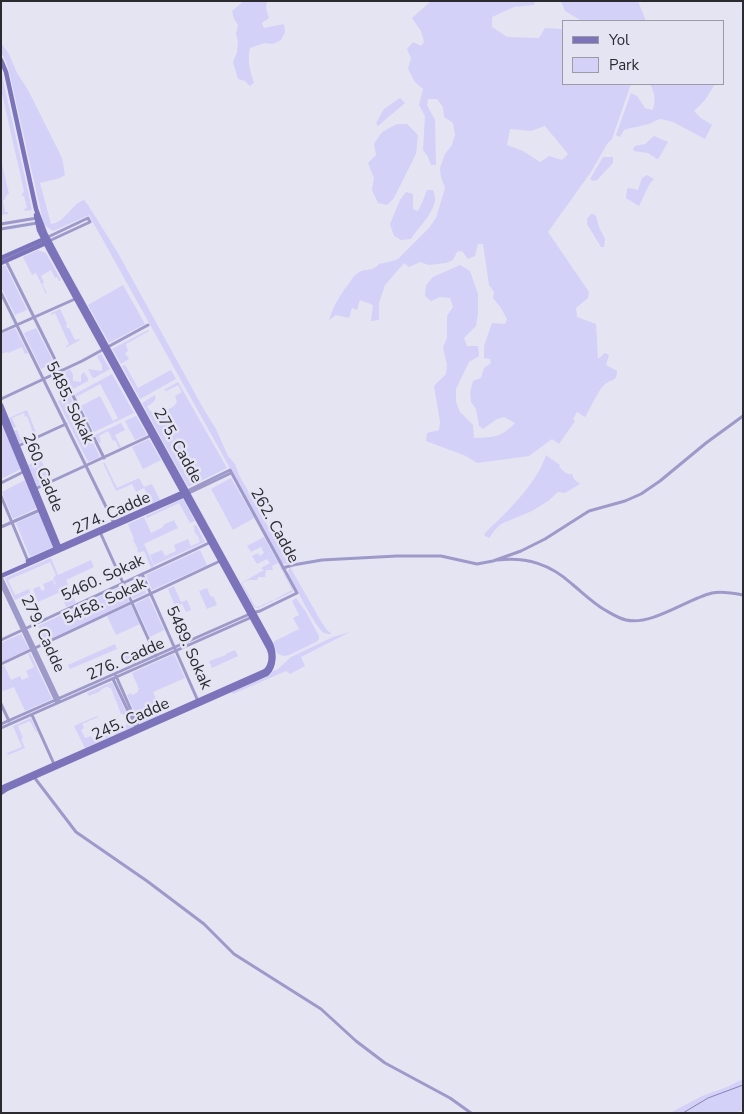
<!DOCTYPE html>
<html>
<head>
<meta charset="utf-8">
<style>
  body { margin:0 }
  #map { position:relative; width:744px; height:1114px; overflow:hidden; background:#e5e4f3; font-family:"Nunito Sans",sans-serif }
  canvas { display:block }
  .frame { position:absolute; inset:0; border:2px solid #2b2a30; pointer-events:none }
  .legend { position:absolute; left:562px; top:20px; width:162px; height:65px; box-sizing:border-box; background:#e5e4f3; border:1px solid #9b9aa5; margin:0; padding:6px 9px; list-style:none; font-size:15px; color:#2b2a30 }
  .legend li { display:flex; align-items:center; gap:10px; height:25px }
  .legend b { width:25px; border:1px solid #9b9aa5 }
</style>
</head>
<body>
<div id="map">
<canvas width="744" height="1114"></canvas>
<div class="frame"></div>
<ul class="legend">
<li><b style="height:6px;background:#7b74ba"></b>Yol</li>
<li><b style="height:14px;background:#d3d1f7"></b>Park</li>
</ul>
</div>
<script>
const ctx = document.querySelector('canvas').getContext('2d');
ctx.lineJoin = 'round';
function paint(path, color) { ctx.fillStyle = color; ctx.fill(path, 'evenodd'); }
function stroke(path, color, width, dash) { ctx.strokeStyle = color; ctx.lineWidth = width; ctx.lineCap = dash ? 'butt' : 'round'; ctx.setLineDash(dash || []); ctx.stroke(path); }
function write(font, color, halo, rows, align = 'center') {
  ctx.font = font + ' "Nunito Sans",sans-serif'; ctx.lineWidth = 5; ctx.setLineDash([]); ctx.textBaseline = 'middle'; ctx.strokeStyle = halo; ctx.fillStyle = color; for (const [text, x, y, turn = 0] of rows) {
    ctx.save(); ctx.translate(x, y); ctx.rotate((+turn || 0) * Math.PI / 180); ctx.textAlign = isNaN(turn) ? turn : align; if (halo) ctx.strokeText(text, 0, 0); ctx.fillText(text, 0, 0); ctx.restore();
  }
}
paint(new Path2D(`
  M244,1H267L266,8L269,18L262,23L264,28L284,24L285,32L281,40L273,44L265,43L250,48C247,60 250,71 254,83L250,86L245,81L238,79L233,62L237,52L238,42L236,34L238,25L234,19L232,11Z
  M431,1H535L534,5L514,7L492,17V27L507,37L539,38L545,28L563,29V84H631L612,139L607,144L591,172L548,232L589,292L588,298L576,308L577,317L596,324L598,359L605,353L609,355L606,365L617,371C617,382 611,379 604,385C598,391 590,409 585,417L577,412L573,419L575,421L559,444L552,439L529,456L477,463L466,456L426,441L427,433L439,430L440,422L434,386L446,374L447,365L443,347L447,338V316L453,307L450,298L440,297L431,301L425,296L426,285L433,277L460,265L470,271L478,294V313L476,326L464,338L467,346H478L479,356L469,362L456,389V402L460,412L473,425L474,438C495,437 500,438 515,423L504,417L497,419L483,429L479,426L476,409L471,402L470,392L473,381L481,378L484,368L491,363L490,359L484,358V346L492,323L505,324L507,319L501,308L493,298L494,292L489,285L483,244H478L475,256L468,259L462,251L457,252L453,260L446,263L429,265L420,262L409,267L404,263L385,285L379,303V320L371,321L373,305L360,300L357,310L352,308L349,318L336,315L329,320C334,305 340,295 350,282C352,279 354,275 358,273C365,268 373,272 379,264L393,261L398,259L429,228L436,218L445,188L441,177L440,168L445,154L452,145L455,135L453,123L444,117L443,107L437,99H428L427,105L435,120L436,165H431L428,157L423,150L425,116L419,105L423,89L415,82L408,69L411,58L407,49L413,42L421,46L424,42L421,31L412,18ZM545,126L568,154L562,160L549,156L540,162L523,151L507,145L510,129L531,131Z
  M561,1H638L646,21H582L565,11Z
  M1,43L9,54L17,73L28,90L62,158L65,175L60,178L40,183L51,224C65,223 71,204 84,200L88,205L118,253L203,408L216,429L228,456L235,464L239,475L289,564H284L281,562L221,452L89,215L53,231L44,225L9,71L6,61L1,53Z
  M1,71L28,191L32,210L25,211L24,209L27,208L24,196H22V194L24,191L1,89Z
  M650,84H715L705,100L694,111L701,118L712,125L705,139L673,122L661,119L657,120L649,124L627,129L624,130L620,137L616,135L631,93L637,96L645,108L652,110L653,109C656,100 654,91 650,84Z
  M400,98L405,103L378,126L376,123L384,109Z
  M397,124H407L418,135L416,154L394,198L387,205L378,203L372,190L374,178L368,163L376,155L374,144L382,132Z
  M654,136L668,142L659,158L657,159L648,153L634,151L633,149L635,146L645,144Z
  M603,157H613V163L597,180L593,181L590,179Z
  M1,160L9,194L6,195L7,197H5V200H3L5,212H8V214L1,215Z
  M647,175L654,179L649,185L639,206L626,198L627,189L629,188L638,190L642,178Z
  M427,190H433C434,193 436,198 435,201C431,217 419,226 411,239L401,240L394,236L390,224L400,200L406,192L413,194V209L418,211L422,203Z
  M591,214H593L596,216L599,227L605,239L604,247H601L587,224V219Z
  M38,250L46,253L61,280L59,281L57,277L55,278L51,270L41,276L44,282L42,284L47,293L46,294L36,273L32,275L23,257Z
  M5,265L27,310L15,315L1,287V267Z
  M123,285L145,324L109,343L88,305Z
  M60,309L67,324L66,325L67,328H69L75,340L79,339L80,340L67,347L66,346L69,344L55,313L51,315V313Z
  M15,328L28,353L25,354L22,347L8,353L7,352L1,354V334Z
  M36,328L54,363L41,369L24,333Z
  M148,330L149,331L126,344L128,351L125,353L129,359L121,364L112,349Z
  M101,354L110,369L94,378L92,377L88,369L102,371V364L100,362L97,356Z
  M125,365L138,388L171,370L176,379L140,399L122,366Z
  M70,369L73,375V381L81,382V375L84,372L88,378V381L73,389L64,372Z
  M112,374L134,413L94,432L81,406L100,396L113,421L118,418L100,384L76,397L75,394Z
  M178,382L227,468L188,487L142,403L155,395C157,402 151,403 147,407L150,411L164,412L174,406L177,402L175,396L182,392L178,385L166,391L164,390Z
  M70,396L100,457L88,462L58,401Z
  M27,410L37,435L19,443L14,431L17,430L21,440L32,436L31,431L32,430L27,416L25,417L24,413L12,418L16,427L13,428L9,418Z
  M136,416L147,435L135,440L125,421Z
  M121,423L125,430L115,435L121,447L119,448L115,440L113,441L108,431L99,436L101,442L99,443L95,435Z
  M3,427L21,469L1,479V428Z
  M149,439L161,460L143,469L132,447Z
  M546,455L560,465L559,467C564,471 566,475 572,474L574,479L580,484L565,493L558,492L548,501L532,511L501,524L495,530L489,538L484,535L487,531C507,512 538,482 546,455Z
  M41,459L45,469H47L52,479L37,486L28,465Z
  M103,463H105L117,488L139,478L144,487L152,484L160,500L152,503L144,488L136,492L132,484L116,491Z
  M231,478L254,518L233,530L211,489Z
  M25,480L37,508L13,519L2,492Z
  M183,499L195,521L190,523L179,503L147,518L146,516Z
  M39,513L53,547L30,557L16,523Z
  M144,517L151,533L163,527V525L174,520L178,528L144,544L154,566L151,568L144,551L138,553L137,550L138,549L133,540L134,539L128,524Z
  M196,525L205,542L154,565L150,555L162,550L165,556L176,551L174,545L188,539L191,546L200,542L197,534L196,535L194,530L195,529L193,526Z
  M264,537L293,590L292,592L275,600V599L292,590L278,563L272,566L273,570H266L265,577H258L257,580H248L242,583L255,606L258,607L273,600V601L258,608L254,607L241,583L264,570L261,568L270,563L267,559L257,564L252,556L258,553L260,556L264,553L261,547L251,552L247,546Z
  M200,550L207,565L152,590L146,575Z
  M51,558L58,575L91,560L94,567L66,580L76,603L66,607L60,592L38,602L33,589L39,586L42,591L45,589L43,584L53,580L55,585L56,584L53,578L56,575L50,562L8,580L15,595L29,589L30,593L15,600L5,578Z
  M290,567L322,623L328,631L332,634C330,634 327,634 324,633C315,627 295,586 289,575L288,571Z
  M140,578L146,593L133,599L127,585Z
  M122,586L129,602L45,642L38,626Z
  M174,586L181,602L187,600L191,610L186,612L182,604L175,606L168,589Z
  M207,588L211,597L213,596L217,605L207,609L199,591Z
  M149,597L164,630L150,637L135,604Z
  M296,598L306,612L319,636V639L316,642L289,655L283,656L277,653L273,642L299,629L293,618L299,615L292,601Z
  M131,605L140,624L116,635L107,616Z
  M350,632L301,657L305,666L290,674L286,671L233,694L232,692L269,676L273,671L278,669L291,657L333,637Z
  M21,634L29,649L1,662V643Z
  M148,643L153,655L129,666L124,655Z
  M115,644L117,649L70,669L68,665Z
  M235,650L238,656L212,668L209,661L226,655V654Z
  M30,653L52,699L25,711L14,687L1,692V667L4,665L11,680L20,676L22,680L29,677L26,671L34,667L28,654Z
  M174,654L185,678L153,692L162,714L140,724L127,695L131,693L132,695L138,692V690L139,689L132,673Z
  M112,682L133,727L115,735L114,732L126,726V724L127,723L123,714H121L111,688H109L108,686L100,690L101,691L89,696L87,693Z
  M97,716L98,717L82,724L84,728L81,730L85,738L91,736L93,739L95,740L111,733L112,736L85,748L74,726Z
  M31,718L37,732H36L30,721L18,726L23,738L21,739L25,748L8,755L7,753L22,747L13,726Z
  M743,1079V1109L736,1113H670L702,1096L727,1087Z`), '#d3d1f7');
stroke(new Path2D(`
  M683,1113L708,1098L743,1085`), '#8580b1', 1);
stroke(new Path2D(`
  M1,224L37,218
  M1,229L37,223
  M48,237L88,218L90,222L49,241
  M6,261L104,458
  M1,293L114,523
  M1,332L75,299
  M1,399L82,361L148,325
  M18,446L66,424
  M1,483L25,471
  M35,489L152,435
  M189,493L231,473
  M1,496L28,561
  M1,527L40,510
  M100,532L156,656
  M498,560C527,557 550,564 572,584C583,593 593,603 605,610C612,614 618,618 626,620C652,626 687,599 712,593C722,591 733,593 743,595
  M283,568L293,565L322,560L397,556H441L477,564L493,561L521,551L545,539L589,511L625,501L641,494L660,481L706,443L743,416
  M142,574L198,701
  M1,577L59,700
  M1,584L56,701
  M1,640L211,542
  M1,664L220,561
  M116,676L139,728
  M113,679L137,730
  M1,704L9,721
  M32,715L54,764
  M1,724L252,613L260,611L297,593L230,470L187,491
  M1,728L252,617
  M34,777L76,832L147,881L204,924L234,954L321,1009L356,1041L385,1063L450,1098L471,1113`), '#9d9aca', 3);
stroke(new Path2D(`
  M1,60L6,72L36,209L45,233L62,265L270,642C275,652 275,666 267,674L7,789L1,793
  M1,258L44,239
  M1,263L46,243
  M1,405L60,549
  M1,416L57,551
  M28,561L184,492
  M1,576L185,495
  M1,788L265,671C271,666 272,656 269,649L49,250L39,230L36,215`), '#7b74ba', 4.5);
write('16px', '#2b2a30', '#e5e4f3', [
  ["5485. Sokak",69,403,64],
  ["275. Cadde",177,446,61],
  ["260. Cadde",42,473,68],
  ["274. Cadde",112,514,-24],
  ["262. Cadde",274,526,61],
  ["5460. Sokak",103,579,-25],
  ["5458. Sokak",105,602,-25],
  ["279. Cadde",42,634,65],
  ["5489. Sokak",188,648,66],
  ["276. Cadde",126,660,-24],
  ["245. Cadde",131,720,-24]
]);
</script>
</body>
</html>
